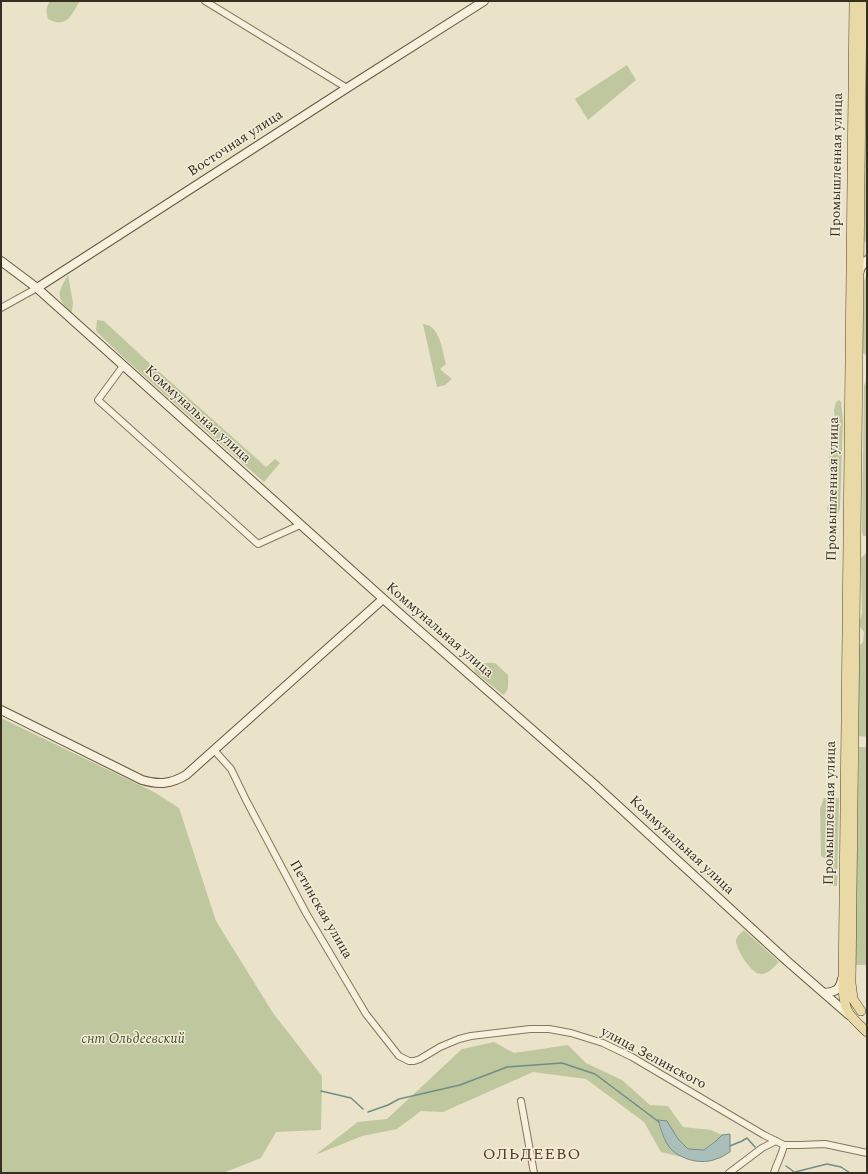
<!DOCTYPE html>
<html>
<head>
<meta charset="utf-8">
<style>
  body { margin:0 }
  #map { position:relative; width:868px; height:1174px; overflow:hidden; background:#eae3c9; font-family:Spectral,serif }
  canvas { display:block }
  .frame { position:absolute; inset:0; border:2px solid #372e22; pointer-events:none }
</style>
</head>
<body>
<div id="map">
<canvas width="868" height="1174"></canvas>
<div class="frame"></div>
</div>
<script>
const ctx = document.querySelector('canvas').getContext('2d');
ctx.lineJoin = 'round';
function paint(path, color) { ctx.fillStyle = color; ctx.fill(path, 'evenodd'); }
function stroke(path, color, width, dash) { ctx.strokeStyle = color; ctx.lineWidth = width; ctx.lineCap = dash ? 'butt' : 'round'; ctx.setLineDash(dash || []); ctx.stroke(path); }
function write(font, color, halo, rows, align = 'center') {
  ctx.font = font + ' Spectral,serif'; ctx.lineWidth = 3; ctx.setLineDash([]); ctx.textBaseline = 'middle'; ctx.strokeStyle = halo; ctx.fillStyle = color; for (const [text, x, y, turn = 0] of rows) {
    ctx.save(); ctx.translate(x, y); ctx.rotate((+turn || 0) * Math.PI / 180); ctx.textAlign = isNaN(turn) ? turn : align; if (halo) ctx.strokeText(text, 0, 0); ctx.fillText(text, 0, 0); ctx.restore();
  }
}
paint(new Path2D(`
  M50,1H80C71,15 67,29 48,19C46,12 46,7 50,1Z
  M867,55V243L864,241Z
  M627,65L636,80L588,120L575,99Z
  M68,275L73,303L72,311L71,312C55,298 58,292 68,275Z
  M867,275V356L862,352L864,281Z
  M97,320L104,321L146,360L266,467L275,459L280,463L264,482L125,359L96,331Z
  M423,324C440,325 442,350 446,364L440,369L452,379L445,385L437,387Z
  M867,379V536H863L862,531L864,386Z
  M839,400L841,402L843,420L840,509L838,514L833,516L829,514L827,510L830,498L829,451L835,420L834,410L836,402Z
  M867,552V737L859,736V646L863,642L864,632L860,627V621L862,613L861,558Z
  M477,663H495L508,675C508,683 510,690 503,695L475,672L474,667Z
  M1,718L154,792L179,808L216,921L273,1013L322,1076L321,1130L276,1132L261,1158L223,1173H1Z
  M859,747H867V965H855Z
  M824,798H839L837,886H830L828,860L821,856L820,809Z
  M744,930L779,962C774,967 768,974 761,974C752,975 735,948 736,940C737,936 741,933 744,930Z
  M494,1042L514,1053L568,1045L586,1063L622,1080L650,1105L668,1106L683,1127L711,1130L722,1135L716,1141L704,1150L688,1149L678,1139L667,1121L658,1120C661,1136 669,1147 681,1157L661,1152L644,1122L586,1079L533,1072L443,1112L421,1111L397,1129L362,1136L315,1155L358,1122L387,1119L462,1049Z`), '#bfc79e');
const water = new Path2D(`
  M658,1120L667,1121L678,1139L688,1149L704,1150L716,1141L722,1135L730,1134V1152C726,1154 721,1158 716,1159C702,1165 681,1160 670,1148C664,1141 661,1129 658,1120Z`);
paint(water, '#aabfba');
stroke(water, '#718d88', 1);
stroke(new Path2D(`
  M321,1091L351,1098L363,1109
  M368,1112L388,1105L399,1099L460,1085L507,1067L562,1063L595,1074L659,1122
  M730,1146L742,1141L747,1138L755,1147
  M786,1166L793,1171
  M791,1173L827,1164L841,1167L850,1173`), '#718d88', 1.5);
const street = new Path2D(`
  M205,1L347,88
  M1,308L37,288
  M123,366L98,400L258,544L300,525
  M214,750L231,769L246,800L306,913L366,1014L399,1056L409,1061H414L420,1059L440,1047L459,1039L471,1036L530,1029H549L571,1033L603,1043L632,1057L764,1135L784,1145H800L825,1144L867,1153
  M521,1101L534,1173
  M729,1173L762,1148L776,1141
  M774,1173C777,1163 782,1155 784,1145`);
const secondary = new Path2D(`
  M1,261L37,288L398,612L593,783L787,961L849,1015
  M859,273L861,267L867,260
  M37,288L347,88L484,1
  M1,710L142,780C159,785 171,784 186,775L383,599
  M824,993C835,992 840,990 842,979`);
const primary = new Path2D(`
  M854,1L843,990C845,1014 851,1017 867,1032
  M861,1011L853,999L851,983L862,1`);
stroke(street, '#857660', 8);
stroke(secondary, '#675843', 10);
stroke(primary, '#534533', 10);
stroke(street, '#f6f0dc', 6);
stroke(secondary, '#f6f0dc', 8);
stroke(primary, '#e8d9a6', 9);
write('14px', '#372e22', '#f2edd8', [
  ["Восточная улица",236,144,-33],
  ["Промышленная улица",838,165,-89],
  ["Коммунальная улица",197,415,42],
  ["Промышленная улица",834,489,-89],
  ["Коммунальная улица",439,631,41],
  ["Промышленная улица",831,813,-89],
  ["Коммунальная улица",681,846,43],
  ["Петинская улица",320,910,60],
  ["улица Зелинского",653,1059,28]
]);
write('italic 14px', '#44512b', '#f2edd8', [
  ["снт Ольдеевский",133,1040]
]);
ctx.letterSpacing = '1px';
write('16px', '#5f3626', '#f2edd8', [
  ["ОЛЬДЕЕВО",532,1156]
]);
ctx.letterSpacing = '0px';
</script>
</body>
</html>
